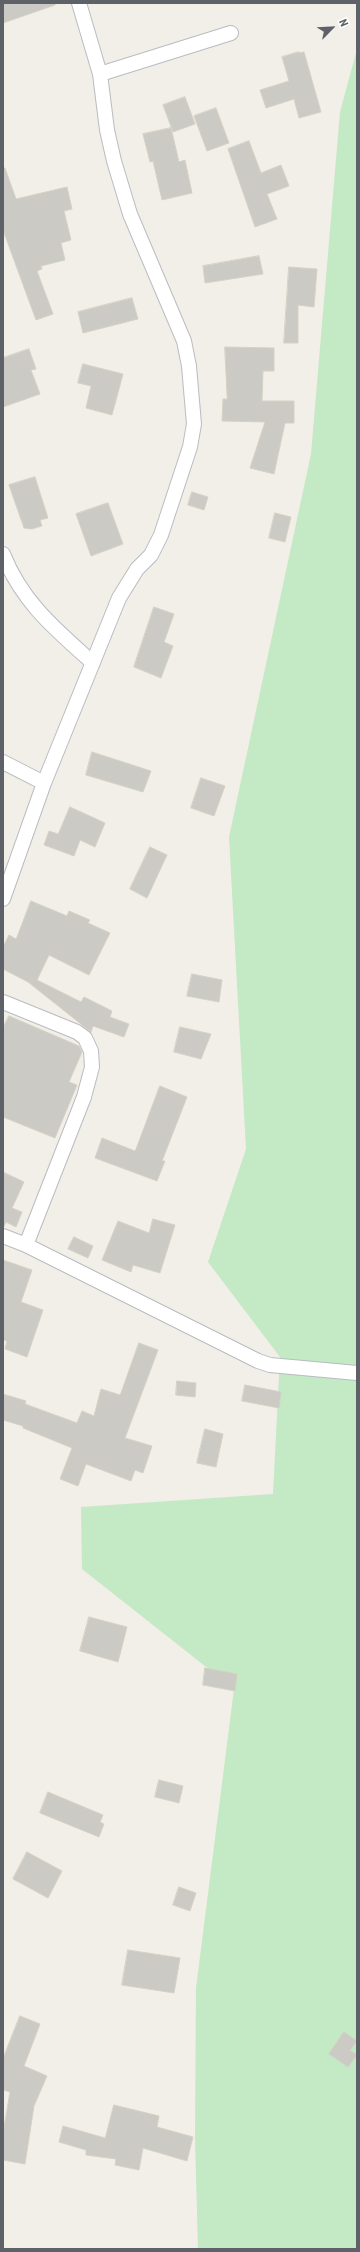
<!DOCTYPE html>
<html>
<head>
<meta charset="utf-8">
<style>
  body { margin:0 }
  #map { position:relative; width:360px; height:2252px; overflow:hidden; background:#f1efe7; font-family:"Roboto Condensed",sans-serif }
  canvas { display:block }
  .frame { position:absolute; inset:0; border:4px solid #5e6268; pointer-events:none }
  .north { position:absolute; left:312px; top:8px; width:40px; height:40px; -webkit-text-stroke:3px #fff; paint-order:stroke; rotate:66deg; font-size:11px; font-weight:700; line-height:16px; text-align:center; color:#5e6268 }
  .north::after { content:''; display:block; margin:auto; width:14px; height:18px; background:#5e6268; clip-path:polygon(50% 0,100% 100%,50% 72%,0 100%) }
</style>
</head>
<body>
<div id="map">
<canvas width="360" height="2252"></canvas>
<div class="frame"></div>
<div class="north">N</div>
</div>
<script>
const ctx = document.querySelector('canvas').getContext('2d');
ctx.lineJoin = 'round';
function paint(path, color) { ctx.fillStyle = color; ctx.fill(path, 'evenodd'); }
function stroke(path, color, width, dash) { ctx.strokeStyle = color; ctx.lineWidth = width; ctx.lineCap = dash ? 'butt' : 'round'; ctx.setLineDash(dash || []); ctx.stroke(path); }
paint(new Path2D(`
  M357,49V2249H198L195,2138L196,1988L234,1689L82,1569L81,1507L273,1494L280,1357L208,1262L246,1149L229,837L311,454L340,112Z`), '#c3e9c5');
const building = new Path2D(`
  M3,3H55V5L3,23Z
  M299,52V53L304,52L321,112L299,118L294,99L266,108L260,90L289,81L282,57Z
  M185,97L195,124L173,132L163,105Z
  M216,108L229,143L207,151L194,116Z
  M171,128L179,162L185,160L192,193L162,200L153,161L150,162L143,134Z
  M249,141L261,173L281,165L289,186L267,194L277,219L255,227L228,149Z
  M3,168H5L16,199L67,187L72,209L64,211L71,240L61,243L65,260L41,266L42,269L37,271L53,314L36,320L3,230Z
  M259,256L263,274L205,283L203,266Z
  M289,267L317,269L314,307L298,305V343H284Z
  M132,298L138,319L83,333L78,312Z
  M225,347L274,348V371H263L262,401H294V423H285L274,474L250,468L265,422L222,421L223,399H227Z
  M29,349L36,369L31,370L40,394L3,407V358Z
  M83,364L123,374L112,415L86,408L91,386L78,383Z
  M35,477L48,518L40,520L42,526L32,529L24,528L9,485Z
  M192,492L208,497L204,510L188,505Z
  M108,503L123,544L91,556L76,514Z
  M275,513L291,517L285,542L269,538Z
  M154,607L174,614L164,642L173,646L161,678L134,667Z
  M92,752L151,771L143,792L86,775Z
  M201,778L225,786L214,816L191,808Z
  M70,807L105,823L95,847L80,840L74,856L44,845L49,831L58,834Z
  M150,847L167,855L147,898L130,889Z
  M31,901L67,916L69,911L90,920L88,923L110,933L89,975L49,955L37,980L81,1002L84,997L112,1011L110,1017L129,1024L124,1037L93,1026L91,1032L28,982L3,969V947L9,935L16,939Z
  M192,974L222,980L219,1002L187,996Z
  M9,1016L79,1046L82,1052L69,1082L77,1085L55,1138L3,1117V1028Z
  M180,1027L211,1034L201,1059L174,1052Z
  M160,1086L187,1097L162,1161H165L157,1181L95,1158L102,1138L135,1151Z
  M3,1172L24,1182L12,1208L22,1212L16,1227L6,1222L3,1228Z
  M153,1219L175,1225L160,1273L133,1265L131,1272L102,1260L118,1221L149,1233Z
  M74,1237L93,1246L88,1258L68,1249Z
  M3,1260L32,1270L21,1302L43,1310L27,1357L5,1349L7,1341L3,1340Z
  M139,1343L158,1350L125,1438L152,1446L143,1473L135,1470L131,1481L86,1464L78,1486L60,1479L72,1448L23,1428V1426L3,1420V1394L26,1401L25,1404L77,1423L82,1411L94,1416L101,1389L120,1395Z
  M177,1381L196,1383L195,1397L176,1395Z
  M245,1385L281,1392L279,1408L242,1401Z
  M205,1429L223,1434L216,1467L197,1463Z
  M89,1617L127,1627L118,1662L80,1651Z
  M205,1668L237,1674L235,1691L203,1685Z
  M159,1780L183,1786L179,1803L155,1797Z
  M48,1792L103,1815L100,1822L104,1824L99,1837L40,1813Z
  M27,1852L62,1871L48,1898L13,1879Z
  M179,1887L196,1893L190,1911L173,1905Z
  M128,1950L180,1958L174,1993L122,1985Z
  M20,2016L40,2024L24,2066L47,2076L34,2106L25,2164L3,2160V2133L10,2092L3,2090V2059Z
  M344,2032L357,2041L350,2050L357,2055L348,2067L329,2054Z
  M114,2105L159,2116L157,2127L193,2137L187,2161L143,2148L139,2170L115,2165L116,2159L86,2155V2150L59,2142L63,2126L105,2138Z`);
paint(building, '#cccac4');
stroke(building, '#d6d1c5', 1);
const street = new Path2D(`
  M100,74L231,33
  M3,554C22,602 55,629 93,663
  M3,762L44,783
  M3,899L44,783L119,598L137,569L151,555L161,535L190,447L194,424L189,366L184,341L130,214L114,161L107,130L100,74L79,3
  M3,1002L77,1032L85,1038L91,1051L92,1067L84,1097L26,1245
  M3,1236L26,1245L258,1361L270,1365L357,1373`);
stroke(street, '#b9bcc1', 16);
stroke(street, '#fff', 14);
</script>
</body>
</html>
